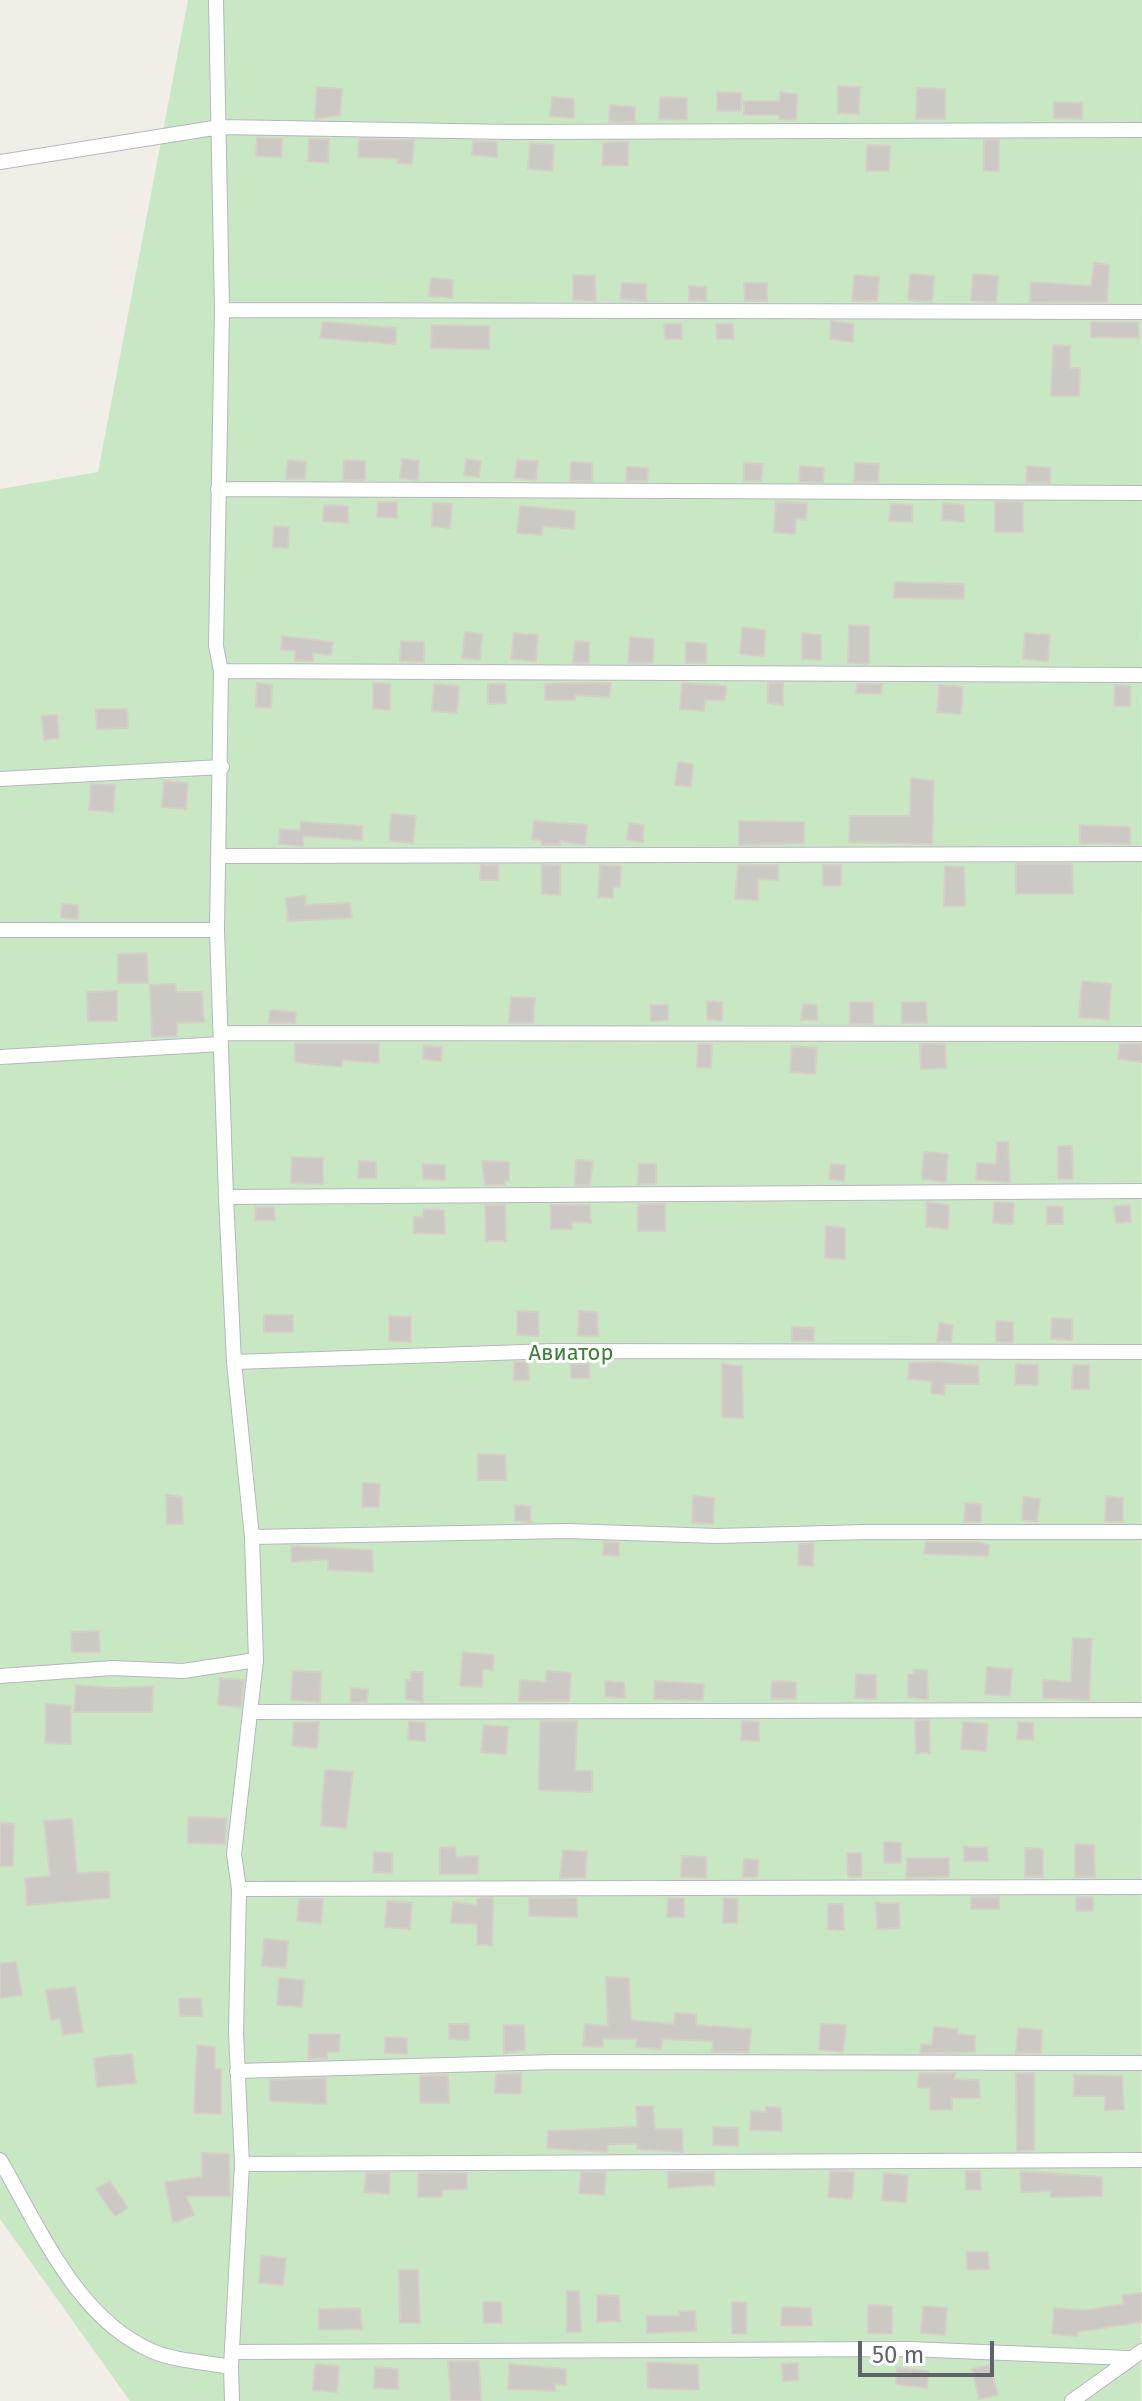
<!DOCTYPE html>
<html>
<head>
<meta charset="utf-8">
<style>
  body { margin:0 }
  #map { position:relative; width:1142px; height:2401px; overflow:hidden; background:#f1ede7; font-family:"Fira Sans",sans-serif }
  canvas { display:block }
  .scale { position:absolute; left:858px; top:2341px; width:136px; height:36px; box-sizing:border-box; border:4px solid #5e6467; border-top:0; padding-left:10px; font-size:24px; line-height:28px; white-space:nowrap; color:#5e6467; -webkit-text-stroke:6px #fff; paint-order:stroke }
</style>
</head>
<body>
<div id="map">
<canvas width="1142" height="2401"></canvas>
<div class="scale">50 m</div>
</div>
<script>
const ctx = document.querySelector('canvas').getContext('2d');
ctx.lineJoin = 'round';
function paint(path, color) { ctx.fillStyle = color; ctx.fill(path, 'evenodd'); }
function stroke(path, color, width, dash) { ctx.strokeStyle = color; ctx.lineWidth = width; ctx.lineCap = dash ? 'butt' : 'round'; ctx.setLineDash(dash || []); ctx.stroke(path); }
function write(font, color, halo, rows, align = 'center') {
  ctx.font = font + ' "Fira Sans",sans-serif'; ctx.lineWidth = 6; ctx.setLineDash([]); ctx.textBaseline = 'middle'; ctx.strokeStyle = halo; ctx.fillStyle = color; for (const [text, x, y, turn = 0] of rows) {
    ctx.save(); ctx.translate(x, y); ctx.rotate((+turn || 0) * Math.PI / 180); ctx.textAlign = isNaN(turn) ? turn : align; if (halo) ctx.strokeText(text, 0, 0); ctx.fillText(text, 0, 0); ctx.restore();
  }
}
paint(new Path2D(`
  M188,0H1142L1141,2401H130L0,2219V489L98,472Z`), '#c8e8c4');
const building = new Path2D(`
  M838,86L860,87L859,114L838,113Z
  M317,87L342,89L340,115L315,119Z
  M917,88L945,89V119H916Z
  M717,92L741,93V111H717Z
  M780,92L797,94L796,120L779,119V115H744V101H780Z
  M552,97L574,99V118L550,116Z
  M660,97L687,98V120L659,119Z
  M1054,102L1082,103V119L1054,118Z
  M610,105L635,107V122H609Z
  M257,138H282L281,157L256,156Z
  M309,139H329L328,163L308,161Z
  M359,139L414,140L412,164L397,163L398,159L358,157Z
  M984,140H999V171H984Z
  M473,141L497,142V157L472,155Z
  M608,142H628V166L602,165L603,144Z
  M530,143L554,145L552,171L528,169Z
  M867,145L890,146L889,171H866Z
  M1094,263L1109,265L1107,302H1030L1031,282L1091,286Z
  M910,274L934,276L932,302L908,300Z
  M973,274L998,276L996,302L971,301Z
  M573,275L595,276L596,301L573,300Z
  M854,275L879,277L877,301H852Z
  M431,278L453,280L452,298L429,296Z
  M622,283L646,284V301L620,299Z
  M744,283H767V301H745Z
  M689,286L706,287V301L689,300Z
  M831,321L854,324L853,342L830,339Z
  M323,322L396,328V344L320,338Z
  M1091,322H1138L1139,338L1091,337Z
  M664,324H681L682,339H665Z
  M716,324H733L734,339H717Z
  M432,325L489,326V349L431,348Z
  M1053,345L1070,346V368H1080L1079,396H1051Z
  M402,459L419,461L418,480L400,478Z
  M466,459L481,461L479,477L464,475Z
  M288,460L306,462L305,479H286Z
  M344,460L365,461V480H343Z
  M517,460L538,461L536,480L515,478Z
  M571,462L592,463V481H570Z
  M744,463L763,464L761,481H744Z
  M855,463L879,464L878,482H854Z
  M800,466L824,468L823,482H799Z
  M1027,466L1050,468V483L1026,482Z
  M627,467L648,468L647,481H626Z
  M378,502H397V518L377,517Z
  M776,502L807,503L806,520L796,519L795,534L774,532Z
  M995,502H1023V532H995Z
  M433,503L452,504L450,528L432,526Z
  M943,503L964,505V522L942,520Z
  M891,504L912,505V522L889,521Z
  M324,505L348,506V523L323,521Z
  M520,506L575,511L574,529L543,526L542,535L517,533Z
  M274,526L289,527L288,548L273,547Z
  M895,582L964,584V599L894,598Z
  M849,625L869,626V664L848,663Z
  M742,627L765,630L764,656L740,654Z
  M465,632L482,634L480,660L462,658Z
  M514,633L538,635L536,661L511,659Z
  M802,633L821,635V660L802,659Z
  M1025,633L1050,635L1048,661L1023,659Z
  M282,636L333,642L331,655L313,653V661H295V651L281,650Z
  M630,637L654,639L653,663H628Z
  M401,641L424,642V662L400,661Z
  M575,641L589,642V663H573Z
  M686,642L706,644V663H686Z
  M257,683L272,685L271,708L256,707Z
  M373,683L390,684V710L373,708Z
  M572,683H611L609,697L575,695V700H545V684Z
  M682,683L726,686L725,700H705L704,711L680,709Z
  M768,683H783V705L768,703Z
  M434,684L459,686L457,713L432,711Z
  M488,684H505L506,703L488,704Z
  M857,684H882L881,694L856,693Z
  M939,685L963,687L961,714L937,712Z
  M1115,685L1130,686V706H1114Z
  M96,709H127L128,728L97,729Z
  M57,715L59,738L44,740L42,716Z
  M678,762L693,764L691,787L675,785Z
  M911,778L934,781L932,844L849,842L850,816H910Z
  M164,781L188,783L186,809L162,807Z
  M91,784L115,785L113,812L89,810Z
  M391,814L416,816L413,843L389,841Z
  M534,821L587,825L585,845L560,841V845H542V841L532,839Z
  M739,821L804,822V843L739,845Z
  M301,822L362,826V840L303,836V846L279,844L280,829L300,830Z
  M629,823L644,825L643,842L627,840Z
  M1080,825L1130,827V844L1080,843Z
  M1016,864H1072L1073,894H1016Z
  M481,865H498V880H480Z
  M542,865H560V895L542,894Z
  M600,865L621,866L620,887H613V898L598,897Z
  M738,865H778V880L758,879V900L735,899Z
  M823,865H841V886H823Z
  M945,866L964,867L965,906H944Z
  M305,896V905L350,903L352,918L288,921L286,898Z
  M62,904L78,905V919L61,918Z
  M147,953L148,983H118V954Z
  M1082,981L1111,984L1109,1020L1079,1017Z
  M176,984V992H202L204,1022L177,1023V1036L152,1037L150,985Z
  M117,991V1021H88L87,992Z
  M511,997L535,998L533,1023H509Z
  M707,1001L722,1002V1021L707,1019Z
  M850,1002H873V1024H850Z
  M902,1002H926L927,1023H902Z
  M803,1004L817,1005V1020H801Z
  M650,1005H668V1020L651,1021Z
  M270,1010L296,1012L295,1023H269Z
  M295,1043H379V1063L343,1060L342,1067L295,1062Z
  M698,1044H712L711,1068L697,1067Z
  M920,1044H945L946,1068L921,1069Z
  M1120,1044H1142V1062L1118,1059Z
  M424,1046L442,1047L441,1061L423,1059Z
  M792,1046L817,1048L815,1074L790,1072Z
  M997,1142H1008L1010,1182L976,1180L977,1163L996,1164Z
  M1058,1146H1072L1073,1179H1058Z
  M924,1152L948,1154L946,1182L922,1179Z
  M292,1157L323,1158V1184L291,1183Z
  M576,1160L593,1161L590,1185H575Z
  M359,1161L376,1162V1178H358Z
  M482,1161L509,1162V1181H505V1185H485Z
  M423,1164L445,1165V1180L423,1179Z
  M639,1164H656V1184H638Z
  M831,1164L845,1165L844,1181L829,1179Z
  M927,1202L949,1205L948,1229L926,1227Z
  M994,1202L1014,1203L1013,1224L993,1223Z
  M638,1204H665V1231H638Z
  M485,1205H505L506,1241H486Z
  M551,1205H590L591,1223L572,1222V1229H551Z
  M1130,1205L1131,1222L1116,1223L1114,1206Z
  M1047,1206L1063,1207V1224H1047Z
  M256,1207H274L275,1220H255Z
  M424,1209L444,1210L445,1234L414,1233V1217H423Z
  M826,1226L845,1228V1259L825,1258Z
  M517,1311L538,1312L539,1336L517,1335Z
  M579,1311L597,1312L598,1336H578Z
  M264,1315H293V1332H264Z
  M389,1316L411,1317V1342L389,1341Z
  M1052,1318L1072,1319V1340L1051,1339Z
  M996,1321L1013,1322V1342H996Z
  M939,1323L953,1325L951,1342H937Z
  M792,1327L814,1328V1341H792Z
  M514,1362H528L529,1380H514Z
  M935,1362L978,1366L979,1384H945L944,1395L931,1393L932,1381L908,1379L909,1363Z
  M571,1364H589L590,1378H571Z
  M722,1364L742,1366L743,1418L722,1417Z
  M1016,1364L1038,1365V1385H1015Z
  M1073,1365H1089V1389H1072Z
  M478,1454L505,1455L506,1480H478Z
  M363,1483L380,1484L379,1507H362Z
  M166,1495L182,1497L183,1524H167Z
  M693,1496L714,1498L713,1524L692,1523Z
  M1106,1496L1123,1498V1522H1105Z
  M1024,1497L1040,1499L1037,1522L1022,1520Z
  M965,1503L981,1504V1522H964Z
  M515,1505L530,1506L531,1522L515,1521Z
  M604,1542L619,1543V1556L603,1555Z
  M926,1542H979L989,1545L988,1556L924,1554Z
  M814,1543L813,1566L798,1565L799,1544Z
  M291,1546L372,1550L373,1572L328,1570V1559L292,1562Z
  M99,1631L100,1652H72L71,1632Z
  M1073,1638L1092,1639L1089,1700L1043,1698V1680L1071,1682Z
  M463,1652L494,1655L493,1670L483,1669L482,1687L460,1686Z
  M987,1667L1012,1669L1010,1696L985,1694Z
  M914,1670H927L928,1700L908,1697V1674H915Z
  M293,1671L321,1672L320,1702L291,1700Z
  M547,1671L571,1673L569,1701H519L520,1680L546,1682Z
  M411,1672H423V1702L406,1699V1680H411Z
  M856,1674L876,1675V1699L855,1698Z
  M220,1678L244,1680L241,1707L218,1705Z
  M605,1681L624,1683L625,1698L605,1697Z
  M655,1681L704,1684L703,1700L654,1699Z
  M772,1681L796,1682V1699H771Z
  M76,1685L114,1688L153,1686L152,1712H74Z
  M351,1688L368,1689L367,1702H351Z
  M46,1704L71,1706V1744L45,1743Z
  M915,1720H929L930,1753H916Z
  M540,1721H577L575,1771H592V1792L539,1790Z
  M742,1721L759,1722V1741L741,1740Z
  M294,1722H319L317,1748L292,1746Z
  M409,1722H425V1741L408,1740Z
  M963,1722L988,1724L986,1751L961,1749Z
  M1018,1722L1033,1723V1740L1017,1739Z
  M484,1725L508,1727L506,1754L481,1752Z
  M325,1770L353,1772L346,1828L321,1826Z
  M188,1817L226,1818L225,1844L188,1843Z
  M72,1819L77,1873L109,1872L110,1898L27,1905L25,1878L50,1876L44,1821Z
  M0,1823L14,1824L13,1866H0Z
  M884,1842L901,1843V1863H884Z
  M1075,1844L1094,1845L1095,1877H1075Z
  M455,1847L456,1857L478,1856V1874H440V1848Z
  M964,1847H987L988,1861H964Z
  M1025,1848L1043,1849V1877H1025Z
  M563,1850L587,1852L585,1878H560Z
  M374,1852L392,1853V1873L373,1872Z
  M847,1853H861L862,1877H848Z
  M682,1856L706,1857V1878L681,1877Z
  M907,1858H949V1877L906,1878Z
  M744,1859L758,1860V1877H743Z
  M971,1897H999V1909H971Z
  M1076,1897H1093V1911H1076Z
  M477,1898H493L492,1945H477V1924L451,1923L453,1902L477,1905Z
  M529,1898H577V1917L529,1916Z
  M668,1898H684V1917H667Z
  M724,1898L738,1899L737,1923H723Z
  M299,1899H323L321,1923L297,1921Z
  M387,1901L412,1903L410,1929L385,1927Z
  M876,1903H899L900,1928L877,1929Z
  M828,1904H843L844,1930L828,1929Z
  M264,1939L288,1941L286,1968L262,1966Z
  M16,1962L22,1995L0,1998V1964Z
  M606,1977L629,1978L631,2020L674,2024L675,2013L696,2014V2025L751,2029L749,2052H712L713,2041L662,2039L661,2049L636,2047L637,2039H603V2047L583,2046L585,2024L608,2026Z
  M279,1978L304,1980L302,2007L277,2005Z
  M75,1987L83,2032L63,2035L60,2019L51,2020L46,1990Z
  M201,1998L202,2016H180L179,1999Z
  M449,2024H469V2040L449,2039Z
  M821,2024L846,2025L843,2052L819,2050Z
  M504,2025H524L525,2050L504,2053Z
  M934,2027L958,2029L957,2034L975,2036V2052L920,2053L921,2044L932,2045Z
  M1018,2028L1042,2030L1041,2053H1016Z
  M309,2034H340L339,2052H327V2058L308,2059Z
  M385,2037L407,2038V2054L385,2053Z
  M197,2045L215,2047V2069H221V2114L194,2113Z
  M132,2054L136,2083L97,2087L94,2058Z
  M521,2073V2094L495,2093L496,2074Z
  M919,2073H955L954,2079L979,2080L980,2098H952V2110H930V2088L918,2087Z
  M1016,2073H1034V2150L1017,2151Z
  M448,2075L449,2103H420V2076Z
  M1074,2075L1122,2076L1124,2110H1105V2096H1074Z
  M326,2078V2104L270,2101V2080Z
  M636,2106H653L655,2129H682L683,2152L637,2149V2144H608L607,2152L547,2148L548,2131L637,2127Z
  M766,2107L781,2108L782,2131L750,2130L751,2111L766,2112Z
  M713,2127L738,2128V2146L713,2145Z
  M202,2153L229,2154L230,2196H186L194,2215L173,2223L165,2182L202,2177Z
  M830,2171L854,2172L852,2199L828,2197Z
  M966,2171H980L981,2190H966Z
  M1020,2171L1102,2177V2196L1051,2197V2191L1021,2192Z
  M581,2172H606L604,2195L579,2193Z
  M668,2172H714V2185L668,2188Z
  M366,2173H390L389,2194L364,2192Z
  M418,2173H467V2189L442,2190V2197H418Z
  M884,2173L908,2175L906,2202L882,2200Z
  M110,2181L128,2208L115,2216L96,2189Z
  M967,2252H988L989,2269L967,2270Z
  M261,2256L286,2258L283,2285L259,2283Z
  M399,2270H418L420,2323H400Z
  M567,2291H579L581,2332H567Z
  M1142,2293V2322L1077,2332V2336L1052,2334L1054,2308L1086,2310L1124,2304L1122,2295Z
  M597,2295L619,2296L620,2321L597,2322Z
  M483,2302H501L502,2323H484Z
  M732,2302L746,2303V2334H732Z
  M868,2305L892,2306V2334L868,2333Z
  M923,2306L947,2308L945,2335L921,2333Z
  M782,2307L811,2308L812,2326H781Z
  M360,2308L362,2329L319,2330V2309Z
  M679,2311H695L696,2331L647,2333V2316H679Z
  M448,2361H479L481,2401H451Z
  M647,2362L698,2365L699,2390L648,2388Z
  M798,2363V2380L783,2381L782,2364Z
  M315,2364L339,2366L337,2392L313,2390Z
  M509,2364L566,2369V2385L555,2384V2391L508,2389Z
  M990,2365L998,2395L979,2399L972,2369Z
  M375,2367L398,2369V2389L374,2388Z
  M897,2368L928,2371L927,2388L896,2384Z`);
paint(building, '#ccc8c3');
stroke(building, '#d6cfc5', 2);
const street = new Path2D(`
  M216,0L222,310L216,646L221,671L217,930L226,1197L234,1362L252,1537L256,1660L234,1854L239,1889L236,2033L242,2164L231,2367
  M0,162L220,127L512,132L1142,130
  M222,310L1142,312
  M218,489L1142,493
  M221,671L1142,675
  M0,779L222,767
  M220,856L1142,854
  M0,930H217
  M221,1033L1142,1034
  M0,1057L221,1044
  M226,1197L1142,1191
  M234,1362L553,1351L1142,1352
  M252,1537L567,1531L717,1536L866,1532H1142
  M0,1676L112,1668L183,1671L256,1660
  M250,1712L1142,1710
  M239,1889L1142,1887
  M237,2071L555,2062L1142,2063
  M0,2160C39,2227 77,2319 152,2351C175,2361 206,2362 231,2367L232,2401
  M242,2164L1142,2160
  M233,2352L909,2349L1128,2358
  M1072,2401L1142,2351`);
stroke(street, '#b4b8bc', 16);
stroke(street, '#fff', 14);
write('22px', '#3a8233', '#fff', [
  ["Авиатор",571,1354]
]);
</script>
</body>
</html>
